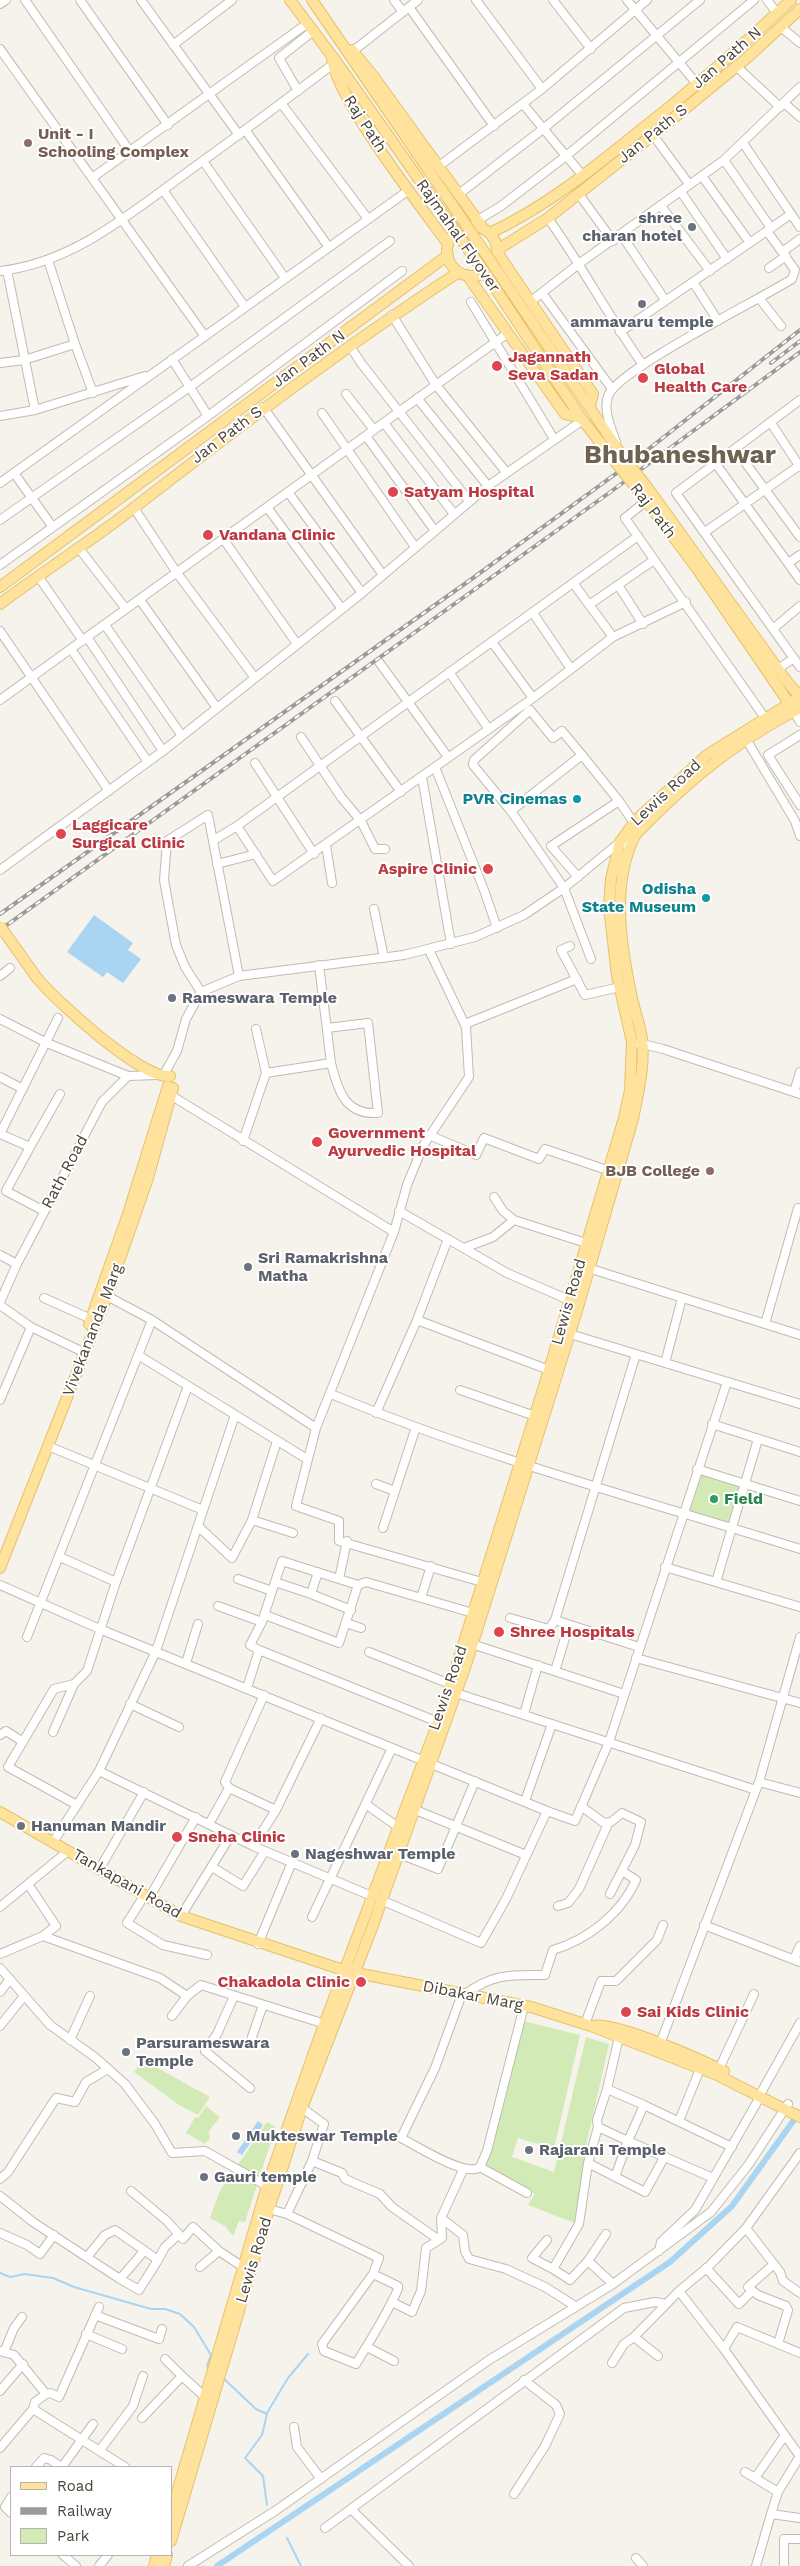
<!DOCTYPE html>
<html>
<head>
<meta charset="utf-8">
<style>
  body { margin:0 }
  #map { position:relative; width:800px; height:2566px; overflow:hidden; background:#f6f3ec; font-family:"Work Sans",sans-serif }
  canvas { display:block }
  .legend { position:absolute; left:10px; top:2466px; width:162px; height:90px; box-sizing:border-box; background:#fff; border:1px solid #b7b4b0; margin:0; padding:6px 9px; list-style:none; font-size:15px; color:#4b4439 }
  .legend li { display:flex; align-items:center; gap:10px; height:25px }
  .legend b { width:25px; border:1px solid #b7b4b0 }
</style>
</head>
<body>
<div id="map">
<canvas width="800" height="2566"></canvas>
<ul class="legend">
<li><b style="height:6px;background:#ffe39c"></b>Road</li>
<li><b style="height:6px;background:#9a9a9a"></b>Railway</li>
<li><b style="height:14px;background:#d2eab5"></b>Park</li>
</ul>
</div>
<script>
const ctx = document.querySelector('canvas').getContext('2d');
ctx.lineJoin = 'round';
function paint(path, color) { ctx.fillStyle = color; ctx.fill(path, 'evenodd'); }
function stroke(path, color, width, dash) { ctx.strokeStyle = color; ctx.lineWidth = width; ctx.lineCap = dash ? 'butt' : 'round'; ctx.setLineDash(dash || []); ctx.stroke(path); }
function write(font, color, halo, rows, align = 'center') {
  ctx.font = font + ' "Work Sans",sans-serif'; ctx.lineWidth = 4; ctx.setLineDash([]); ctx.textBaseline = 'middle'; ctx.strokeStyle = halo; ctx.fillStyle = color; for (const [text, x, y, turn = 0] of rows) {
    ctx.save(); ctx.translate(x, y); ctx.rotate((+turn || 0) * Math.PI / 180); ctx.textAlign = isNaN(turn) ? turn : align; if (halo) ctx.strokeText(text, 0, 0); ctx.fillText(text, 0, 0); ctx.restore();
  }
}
paint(new Path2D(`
  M697,1469L745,1485L733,1528L683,1512Z
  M523,2021L580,2035L554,2149L518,2138L512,2157L554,2172L586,2037L609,2044L586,2146L575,2223L528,2205L535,2194L484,2166L504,2105Z
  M143,2060L210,2097L198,2115L179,2105L134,2072Z
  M206,2106L220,2117L209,2131L210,2138L205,2144L186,2133L195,2117L198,2118Z
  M267,2122L276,2127L259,2178L237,2166Z
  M231,2173L257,2185L245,2222L239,2221L233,2236L225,2226L210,2218L219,2193Z`), '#d2eab5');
paint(new Path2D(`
  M94,915L133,943L128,950L141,959L123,983L107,972L103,977L67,952Z
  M258,2121L263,2125L242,2155L237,2152Z`), '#a9d4f2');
stroke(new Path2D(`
  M0,2273L10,2277L25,2274L53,2278L74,2287L151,2309H165L180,2314L194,2327L211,2355L207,2366L209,2367
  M223,2378L256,2409L267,2414L262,2435L245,2458L263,2476L267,2505
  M267,2413L288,2378L308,2354
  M287,2538L301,2566`), '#a9d4f2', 2);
stroke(new Path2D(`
  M217,2566L670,2262L732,2206L799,2113`), '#a9d4f2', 6);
const minor = new Path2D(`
  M25,0L131,153
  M80,0L168,125
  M141,0L239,135
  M394,0L403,12
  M476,0L542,89
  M553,0L591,49
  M627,0L697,84
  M767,0L777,13
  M0,4L6,0
  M409,7L494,126
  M781,27L800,43
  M173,45L232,0
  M0,49L204,335
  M353,51L418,0
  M736,66L780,107
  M298,91L279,58L313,31
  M526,101L523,104L566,156
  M281,103L368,219
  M784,103L800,117
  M246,131L328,246
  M653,135L689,184
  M743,143L800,227
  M564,153L583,176
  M724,160L771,228L767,231
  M203,161L285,278
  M439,166L542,89L647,0
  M702,176L750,243
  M92,178L308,23
  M163,190L245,307
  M681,192L727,259
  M578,193L613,241
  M459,194L543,129L700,0
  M661,206L710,271
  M548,218C582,266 609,317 643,365
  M478,220L501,206L566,156L754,0
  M771,228L791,214
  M621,234L665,300
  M782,252L800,239
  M769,268L786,256
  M7,270L35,410
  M0,271C72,263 130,214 186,173C235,138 284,101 332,65
  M693,282L718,321
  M542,293L612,389
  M759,298L781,326
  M471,302L554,439
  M530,302L580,263L724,160L800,87
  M392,315L436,385L506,472
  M75,344L93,393
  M350,346L361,363L469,501
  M172,359L208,416
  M0,363L24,360L75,344L48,260
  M346,394L374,430
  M417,398L488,486
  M800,400L676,493L800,667
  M263,407L383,575
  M322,413L415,547
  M0,416L35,410L145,376
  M384,423L454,514
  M771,423L800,467
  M366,436L435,531
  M616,442C611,428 602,408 609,394C623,367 759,300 792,279L795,270L767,231L620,332
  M736,450L800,537
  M716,464L788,563
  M14,473L52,526
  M0,483L409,190
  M288,492L362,593
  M646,501L625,518L765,718
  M267,507L342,609
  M134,508L177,573L255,678
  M0,520L191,386L390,241
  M705,532L800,465
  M224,540L297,644
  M78,547L126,609
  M800,555L788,563L800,580
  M0,565L208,416L402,271
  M38,576L83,641
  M573,583L613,637
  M618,585L643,624
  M140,600L217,708
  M589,605L654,560
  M533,613L571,669
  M105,625L182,736
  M774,628L800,606
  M0,631L109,791
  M87,637L163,751
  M492,642L533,698
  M71,649L148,762
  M379,662L448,757
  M778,669L794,658
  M449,672L488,728
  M0,700L508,333
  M335,701L401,792
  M794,711L800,722
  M800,735L768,755L800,805
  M301,737L341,797L361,821L375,849H385
  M746,739L795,821L800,836
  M582,755L619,801
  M255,763L314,854
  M435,767L484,890L497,928
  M422,777L451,944
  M511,811L582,755L562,731L553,738L530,710L474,760L473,765L511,811L564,888L591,959
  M237,826L273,881L533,698L613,637L686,602
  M214,840L237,826L638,536
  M326,845L332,883
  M217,864L256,854
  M0,870L163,751L362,593L488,486L583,420
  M578,877L551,846L619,801L634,823
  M374,909L384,958
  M570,946L561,950L585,995L620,987
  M0,976L10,968
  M201,992L185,967L176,945L164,880L167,841L208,815L239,976
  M0,1019L47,1043L128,1076
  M465,1024L577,979
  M327,1028L368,1023L378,1113C345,1115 338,1091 331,1063
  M256,1029L266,1073
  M639,1043L663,1049L800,1094
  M163,1076L177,1051L186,1019L201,992L239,976L404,955L475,937L524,915L564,888L620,842L629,846
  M0,1077L23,1089
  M794,1092L800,1072
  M429,1135L476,1155L484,1138L539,1159L545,1149L607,1170
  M243,1141L266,1073L331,1063L319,965
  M30,1147L60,1094
  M494,1197L503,1211L514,1220L586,1243
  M44,1211L6,1191L30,1147L0,1134L58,1018
  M399,1211L507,1273L569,1300
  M394,1232L407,1185L423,1146L469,1077L466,1027L429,950
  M464,1248L493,1237L514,1220
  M0,1255L17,1264
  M588,1268L800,1335
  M107,1296L152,1320L316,1428L394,1232L172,1096
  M44,1298L91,1319
  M0,1302L17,1264L102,1102L128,1076L158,1075
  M0,1305L31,1327
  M417,1320L549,1370
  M765,1324L798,1208L800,1209
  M570,1334L800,1404
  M138,1355L307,1459
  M665,1363L682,1298
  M460,1390L535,1416
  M331,1394C483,1457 643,1500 800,1549
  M0,1400L31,1327L79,1350
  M376,1413L417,1320L448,1239
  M712,1424L800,1452
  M316,1428L296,1506L339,1521V1541L482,1582
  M48,1446L203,1510
  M697,1469L800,1501
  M376,1484L395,1491
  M252,1520L293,1533
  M198,1526L232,1558L252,1520L277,1441
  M383,1528L416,1427
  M60,1557L116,1582
  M665,1567L800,1607
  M238,1579L272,1591L262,1622L250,1645L259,1650L247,1688
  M339,1579L358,1585L366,1582L473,1613
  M275,1582L311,1594L318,1572
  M716,1582L758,1439
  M0,1585L102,1630L547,1811L575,1821L609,1742L727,1382
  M272,1591L282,1561L339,1579L347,1541
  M311,1594L351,1610
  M421,1598L431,1566
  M218,1606L262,1622
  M265,1615L339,1643L358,1585
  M510,1618L549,1629L555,1620L636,1354
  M555,1620L639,1647
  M346,1623L361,1628
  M27,1637L152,1320
  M472,1644L624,1694
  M259,1650L438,1722
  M369,1652L450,1684
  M636,1658L800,1703
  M186,1663L198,1624
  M555,1671L569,1625
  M456,1693L756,1790
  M264,1695L225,1782L229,1788L276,1810
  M130,1704L179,1727
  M524,1714L538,1665
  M53,1732L74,1684
  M0,1735L6,1731L23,1742
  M99,1771L253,1846L374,1897
  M759,1782L800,1793
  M525,1801L552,1724
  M77,1805L8,1767L54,1689L74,1684L87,1671L116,1582L188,1386
  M367,1805L398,1827
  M581,1806L604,1823L611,1822L622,1813L641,1822L635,1845L610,1894
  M413,1809L526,1855
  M209,1824L229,1788
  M53,1842L99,1771L156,1651L235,1415
  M253,1846L276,1810L321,1718
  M397,1853L438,1869L475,1781
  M212,1867L243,1886L265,1851
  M99,1870L144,1792
  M28,1884L56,1926L43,1936L160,1978L187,1996L201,1985L325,2024
  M144,1896L127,1923L163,1945L207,1955
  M149,1898L196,1817
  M381,1900L481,1943L506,1899L547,1811
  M558,1906L568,1903L579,1889L608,1824
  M0,1907L68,1851
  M181,1916L231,1835
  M312,1917L392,1748
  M704,1925L800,1962
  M258,1944L292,1862
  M0,1954L43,1936
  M794,1959L800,1946
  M0,1968L50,2025L96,2058L125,2084L155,2124L172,2153L205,2151L267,2186
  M0,1992L10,1979
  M462,1994L435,2068L401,2138C417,2146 466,2178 480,2167L527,2193
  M464,1995C493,1973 511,1975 545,1975L553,1950C587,1940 621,1914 636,1880L622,1871
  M234,1996L217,2034L205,2051L250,2088
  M172,2016L187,1996
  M585,2024L601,1981H616L657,1940L663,1925
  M0,2026L24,1996
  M252,2037L263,2005
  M70,2040L90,1996
  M660,2044L759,1782L800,1637
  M719,2069L754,1994
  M607,2089L644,2105
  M762,2091L800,2023
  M302,2108L324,2124L312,2161L287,2214L379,2258L373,2274
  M679,2121L700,2069
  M598,2127L628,2141L615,2177
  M312,2161L342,2173L345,2179L380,2194L392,2207L439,2240
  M588,2163L645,2192L665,2156
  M480,2167L487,2151L524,2006
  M713,2178L628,2141L644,2105L732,2147
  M0,2179L8,2172L56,2098L75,2102L86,2082L108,2069
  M131,2191L167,2221L183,2239L193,2227L219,2251L243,2267L248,2266
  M0,2196L33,2222L120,2279
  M269,2209L287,2214
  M441,2218L463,2235L465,2251L469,2259L506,2269L545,2287L575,2306
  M746,2228L780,2272L783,2281L800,2293
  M0,2233L27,2245L40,2254L54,2235
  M606,2234L588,2261L613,2284
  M547,2240L532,2258L553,2269
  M144,2251L120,2279L139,2290L158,2260
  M659,2251L661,2242L695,2210L760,2097
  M87,2257L105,2235L115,2230L158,2260L165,2247L179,2234
  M588,2261L570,2280L553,2269L579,2224L588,2163L598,2127L597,2120L607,2089L619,2037
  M774,2264L748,2287L758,2295L786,2306L788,2310L778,2344
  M200,2267L219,2251
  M706,2268L739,2304L752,2291
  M373,2274L398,2286V2289C386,2316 371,2339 356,2364L324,2351L322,2344Z
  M679,2291L724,2349L799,2455L800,2453
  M392,2302L412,2312L421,2291L426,2248L442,2238L441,2218L463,2170
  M95,2315L159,2339L162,2329
  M86,2334L122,2349
  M367,2347L394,2361
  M724,2349L737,2327L800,2353
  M0,2351L14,2355L46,2394L50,2393L59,2397L99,2307
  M4,2352L14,2328L22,2317
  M658,2356L634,2337L679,2291L709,2266L746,2228L800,2153
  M165,2359L182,2376
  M612,2363L624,2344L634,2337
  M0,2391L23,2364
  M46,2394L35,2402L33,2409L125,2467
  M142,2418L182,2376L206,2398
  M294,2427L297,2447L321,2479
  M0,2448L33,2409
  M100,2450L133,2406L143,2376
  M800,2456L778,2492L771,2514L800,2518
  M36,2467L44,2458L51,2460L61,2467
  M62,2467L93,2424
  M745,2472L778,2492
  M755,2478L785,2435
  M514,2494L545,2446L560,2414L556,2405L524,2380
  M11,2497L5,2507L11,2513
  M351,2509L409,2566
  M325,2528L624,2308L655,2302L666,2304
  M63,2555L76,2566
  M636,2558L643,2566
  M99,2566L108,2555
  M188,2566L275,2511L489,2360L613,2284L711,2212L749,2164L788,2104
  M756,2566L771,2514
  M784,2566V2539H800`);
const major = new Path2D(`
  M290,0L332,56C332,94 423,209 448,244
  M312,0L462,219
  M352,50L374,77L483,228
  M333,57L451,225
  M447 251a25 25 0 1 1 50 0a25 25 0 1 1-50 0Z
  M490,233C543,208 586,174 632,137C687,94 740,48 791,0
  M497,250L548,218L653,135L748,57L800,9
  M497,252L593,394L590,405
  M496,269L621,454
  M467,275L565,414L581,418
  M487,276L581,418L613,459
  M647,487L788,683L800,696
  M641,494L698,570L793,709
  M0,587L448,255
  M0,604C44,571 91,541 135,507C241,425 347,345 459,272
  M37,978C56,1001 141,1079 170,1076
  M89,1324L127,1217L168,1086
  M0,1568L107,1296L148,1178L173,1088
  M0,1812L181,1916L346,1971L531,2007L591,2026L717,2075L800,2117
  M592,2026C614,2020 701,2060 724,2071
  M171,2513L267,2186L319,2038L438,1722L464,1642L549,1370L624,1118L630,1090L632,1042L617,976L609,906L611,879L620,842L636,820L707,755L800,697
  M171,2541L269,2209L302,2108L372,1928L466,1665L576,1314L633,1119C638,1093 645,1066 642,1039C640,1025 635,1012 632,998C621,947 610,882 636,834C688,781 734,742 800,708
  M154,2566L157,2555
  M164,2566L167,2555`);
stroke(minor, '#c2bbae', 10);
stroke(major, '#e6c16a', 12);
stroke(minor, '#fff', 8);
stroke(major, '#ffe39c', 10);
const rail = new Path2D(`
  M771,363L800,341
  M0,914L473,578L636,459L800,330
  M0,930L609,493L800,352`);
stroke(rail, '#9a9a9a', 4);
stroke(rail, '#fff', 2, [5.5]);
const majorBridge = new Path2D(`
  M462,219L496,269
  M451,225L487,276
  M621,454L647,487
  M613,459L641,494
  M0,926L37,978`);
stroke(majorBridge, '#e6c16a', 12, []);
stroke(majorBridge, '#ffe39c', 10);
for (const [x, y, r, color] of [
  [28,143,5,"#8d6e63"],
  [692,227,5,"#6b7280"],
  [642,304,5,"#6b7280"],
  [497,366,6,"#e0444e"],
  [643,378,6,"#e0444e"],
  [393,492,6,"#e0444e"],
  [208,535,6,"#e0444e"],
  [577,799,5,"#0f9aa8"],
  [61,834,6,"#e0444e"],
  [488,869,6,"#e0444e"],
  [706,898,5,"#0f9aa8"],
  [172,998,5,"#6b7280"],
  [317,1142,6,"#e0444e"],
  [710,1171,5,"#8d6e63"],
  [248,1267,5,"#6b7280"],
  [714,1499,5,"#2e9e5b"],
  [499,1632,6,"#e0444e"],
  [21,1826,5,"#6b7280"],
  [177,1837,6,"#e0444e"],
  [295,1854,5,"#6b7280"],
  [361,1982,6,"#e0444e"],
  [626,2012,6,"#e0444e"],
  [126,2052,5,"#6b7280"],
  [236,2136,5,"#6b7280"],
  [529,2150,5,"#6b7280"],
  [204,2177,5,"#6b7280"]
]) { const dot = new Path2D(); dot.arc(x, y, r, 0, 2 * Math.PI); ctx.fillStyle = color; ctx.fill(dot); stroke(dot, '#fff', 2); }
write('16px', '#4b4439', '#fff', [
  ["Jan Path N",727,58,-41],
  ["Raj Path",365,124,57],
  ["Jan Path S",653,134,-39],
  ["Rajmahal Flyover",458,236,55],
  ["Jan Path N",309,359,-36],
  ["Jan Path S",227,435,-37],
  ["Raj Path",653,511,53],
  ["Lewis Road",666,793,-43],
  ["Rath Road",65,1172,-62],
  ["Lewis Road",569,1302,-74],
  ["Vivekananda Marg",93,1330,-69],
  ["Lewis Road",448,1688,-71],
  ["Tankapani Road",127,1884,30],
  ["Dibakar Marg",473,1996,11],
  ["Lewis Road",254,2260,-73]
]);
write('bold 16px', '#785e54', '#fff', [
  ["Unit - I",38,134],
  ["Schooling Complex",38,152],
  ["BJB College",700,1171,"right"]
], 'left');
write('bold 16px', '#5b616d', '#fff', [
  ["shree",682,218,"right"],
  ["charan hotel",682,236,"right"],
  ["ammavaru temple",642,322,"center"],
  ["Rameswara Temple",182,998],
  ["Sri Ramakrishna",258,1258],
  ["Matha",258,1276],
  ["Hanuman Mandir",31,1826],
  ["Nageshwar Temple",305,1854],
  ["Parsurameswara",136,2043],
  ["Temple",136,2061],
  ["Mukteswar Temple",246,2136],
  ["Rajarani Temple",539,2150],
  ["Gauri temple",214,2177]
], 'left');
write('bold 16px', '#be3a42', '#fff', [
  ["Jagannath",508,357],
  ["Seva Sadan",508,375],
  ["Global",654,369],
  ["Health Care",654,387],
  ["Satyam Hospital",404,492],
  ["Vandana Clinic",219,535],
  ["Laggicare",72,825],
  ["Surgical Clinic",72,843],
  ["Aspire Clinic",477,869,"right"],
  ["Government",328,1133],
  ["Ayurvedic Hospital",328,1151],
  ["Shree Hospitals",510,1632],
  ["Sneha Clinic",188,1837],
  ["Chakadola Clinic",350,1982,"right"],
  ["Sai Kids Clinic",637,2012]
], 'left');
write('bold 16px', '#0d838f', '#fff', [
  ["PVR Cinemas",567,799],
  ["Odisha",696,889],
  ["State Museum",696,907]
], 'right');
write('bold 16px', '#27864d', '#fff', [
  ["Field",724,1499]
], 'left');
write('bold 26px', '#6e6250', '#fff', [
  ["Bhubaneshwar",680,455]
]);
</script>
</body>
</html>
